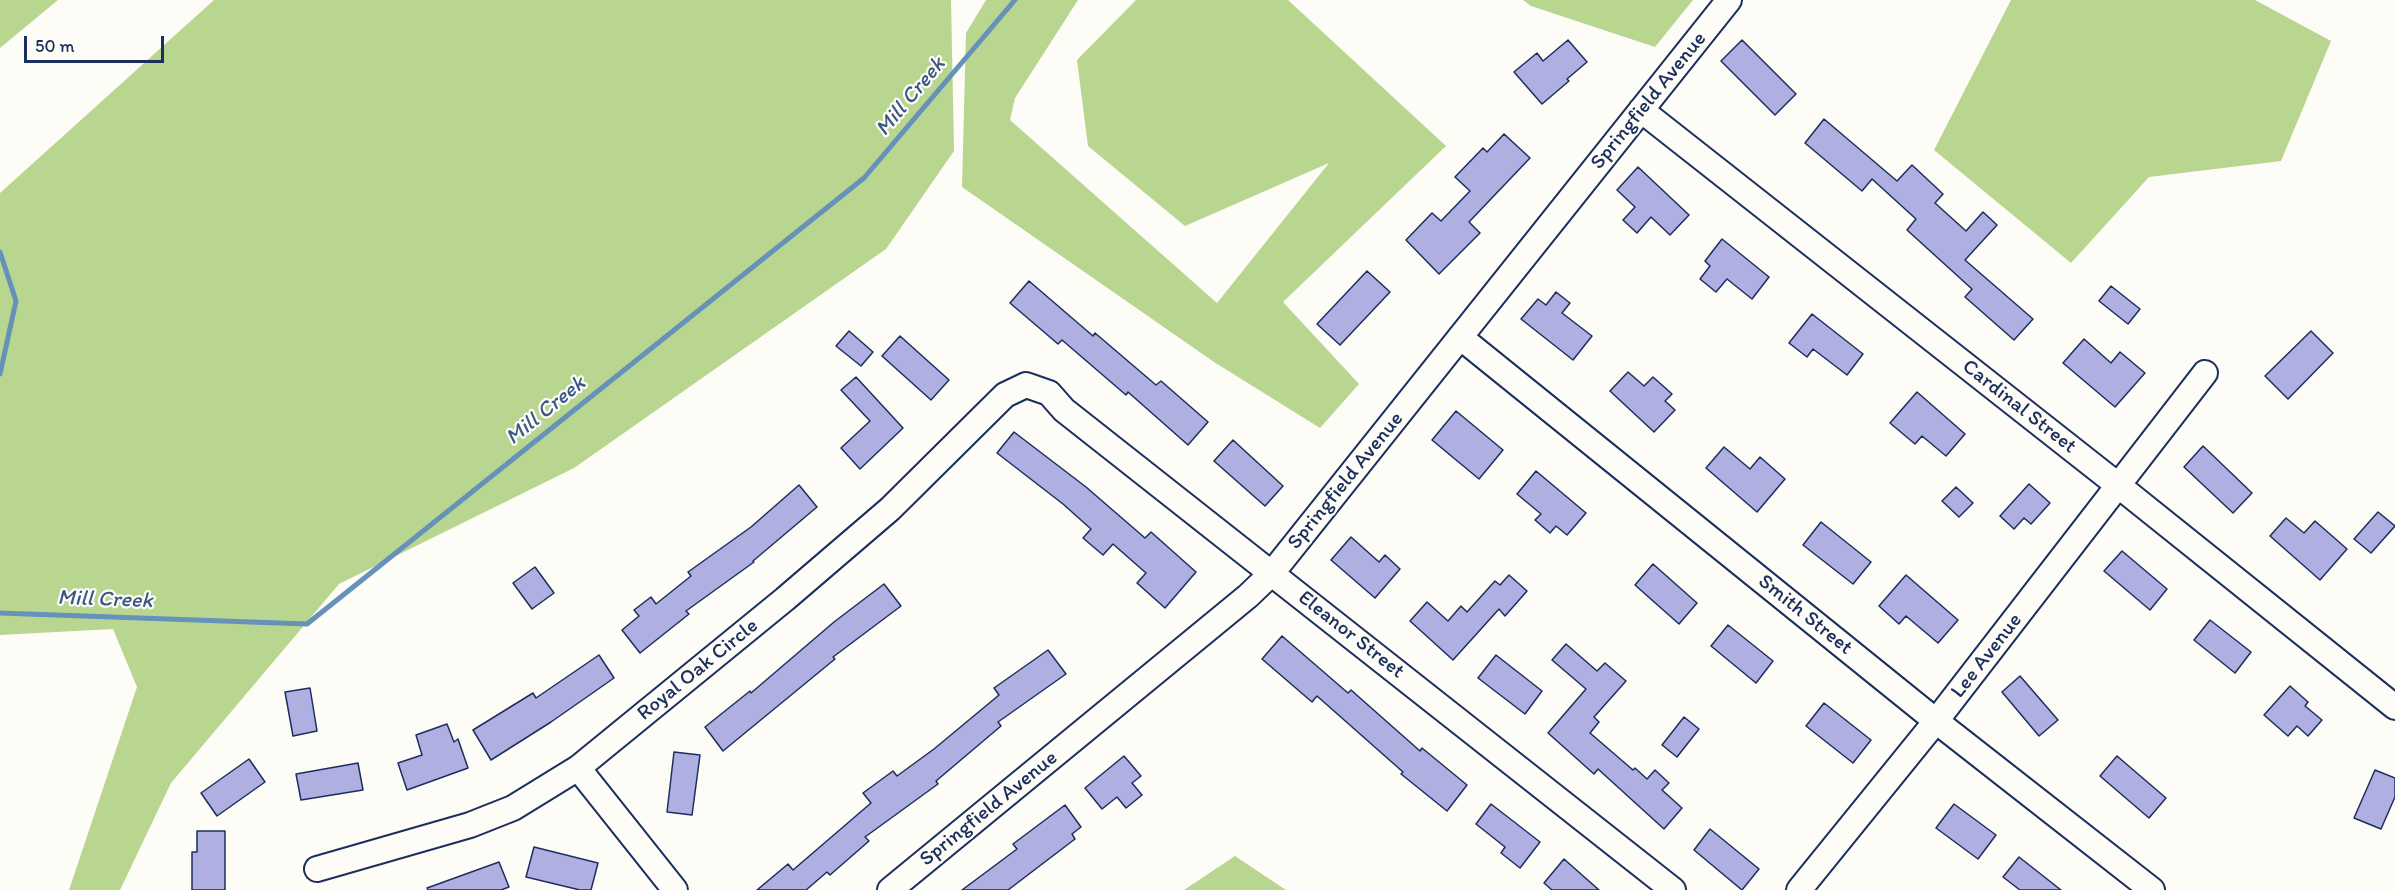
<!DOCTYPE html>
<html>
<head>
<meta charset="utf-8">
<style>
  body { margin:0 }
  #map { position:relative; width:2395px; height:890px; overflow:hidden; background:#fdfcf7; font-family:Itim,sans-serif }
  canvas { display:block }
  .scale { position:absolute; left:24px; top:36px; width:140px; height:27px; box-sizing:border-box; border:3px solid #1b2f5e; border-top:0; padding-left:8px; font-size:18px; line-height:21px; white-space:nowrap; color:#1b2f5e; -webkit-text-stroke:4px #fdfcf7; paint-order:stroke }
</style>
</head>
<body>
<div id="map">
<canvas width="2395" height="890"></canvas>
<div class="scale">50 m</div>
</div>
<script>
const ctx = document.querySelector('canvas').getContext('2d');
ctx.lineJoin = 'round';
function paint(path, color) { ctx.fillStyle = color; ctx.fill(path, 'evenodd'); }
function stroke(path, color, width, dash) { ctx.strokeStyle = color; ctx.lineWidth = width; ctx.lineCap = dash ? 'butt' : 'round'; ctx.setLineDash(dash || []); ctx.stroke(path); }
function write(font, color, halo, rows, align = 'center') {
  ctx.font = font + ' Itim,sans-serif'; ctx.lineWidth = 4.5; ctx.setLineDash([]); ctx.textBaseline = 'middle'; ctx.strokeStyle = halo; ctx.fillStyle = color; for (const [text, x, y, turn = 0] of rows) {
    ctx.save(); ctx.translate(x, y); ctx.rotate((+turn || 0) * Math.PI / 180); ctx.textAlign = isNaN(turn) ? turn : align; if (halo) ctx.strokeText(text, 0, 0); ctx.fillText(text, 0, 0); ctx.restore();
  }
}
paint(new Path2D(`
  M0,0H58L0,48Z
  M214,0H951L954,151L886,249L574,468L339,584L171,783L120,890H69L137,687L113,629L0,635V193Z
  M986,0H1078L1015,98L1010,120L1217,303L1329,163L1185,226L1088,146L1077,60L1136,0H1288L1446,146L1283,302L1359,384L1320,428L1214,362L962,187L966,33Z
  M1523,0H1693L1655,47L1531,6Z
  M2011,0H2255L2331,41L2281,161L2149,177L2071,263L1934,150Z
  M1235,856L1286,890H1184Z`), '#b8d68f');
stroke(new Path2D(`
  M0,252L16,301L0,374
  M0,613L307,624L864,178L1015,0`), '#6591ba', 5);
const building = new Path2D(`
  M1568,40L1587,62L1567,79L1569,81L1542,104L1514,72L1537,53L1543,61Z
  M1742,40L1796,94L1775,115L1721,61Z
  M1824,119L1897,181L1912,165L1943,194L1935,203L1966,231L1983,212L1997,225L1965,260L2033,319L2014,340L1965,297L1972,289L1907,230L1916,219L1872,179L1862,191L1805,143Z
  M1504,134L1530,158L1469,222L1480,233L1439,274L1406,240L1432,213L1441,221L1470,191L1455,177L1483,148L1487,152Z
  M1638,167L1689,215L1670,235L1651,217L1637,233L1623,220L1635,207L1617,190Z
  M1722,239L1769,277L1752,299L1727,279L1716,292L1700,279L1710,266L1705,261Z
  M1367,271L1390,292L1340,345L1317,324Z
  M1029,281L1093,336L1095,333L1156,385L1161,381L1208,422L1188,445L1128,392L1126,395L1062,340L1058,344L1010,303Z
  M2111,286L2140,309L2128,324L2099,301Z
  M1556,292L1570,303L1562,313L1592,336L1573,360L1521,319L1538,299L1546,305Z
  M1812,314L1863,354L1847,375L1813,349L1807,357L1789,343Z
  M849,331L873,352L861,366L836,346Z
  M2311,331L2333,353L2288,399L2265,376Z
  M900,336L949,380L931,400L882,356Z
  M2084,339L2111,363L2120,352L2145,373L2115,407L2063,363Z
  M1628,372L1644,386L1653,377L1672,394L1665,401L1675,410L1654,432L1610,391Z
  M856,377L903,428L860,469L841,448L870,421L841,390Z
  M1917,392L1965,434L1946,456L1922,436L1915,444L1890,423Z
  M1456,411L1503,450L1479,479L1432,440Z
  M1014,432L1086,487L1145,538L1151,532L1196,572L1165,608L1137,583L1146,573L1113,544L1103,555L1083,538L1091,529L1063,504L997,453Z
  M1233,440L1283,486L1265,506L1214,461Z
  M2203,446L2252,493L2233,513L2184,467Z
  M1724,447L1750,469L1760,457L1785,479L1757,512L1706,468Z
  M1536,471L1586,513L1567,535L1556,526L1550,533L1535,520L1541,514L1517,494Z
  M2029,484L2050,503L2031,524L2024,518L2014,529L2000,516Z
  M799,485L817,507L753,561L754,562L686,611L689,614L640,653L622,630L639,616L634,610L651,597L656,604L691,576L688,572L751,527Z
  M1956,487L1973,503L1959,517L1942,501Z
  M2378,512L2395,526L2371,553L2354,539Z
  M2286,518L2304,533L2315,521L2347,549L2320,580L2270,536Z
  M1821,522L1871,562L1853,584L1803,545Z
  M1351,537L1379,562L1385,555L1400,569L1375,598L1331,560Z
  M2122,551L2167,589L2150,610L2104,571Z
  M1653,564L1697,603L1679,624L1635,585Z
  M535,567L554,593L532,609L513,583Z
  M1509,575L1527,591L1505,616L1499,609L1453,660L1410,621L1427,602L1448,621L1461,606L1467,612L1495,581L1500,585Z
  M1906,575L1958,620L1938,643L1906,616L1899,624L1879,606Z
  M884,584L901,606L833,657L835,659L723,751L705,727L750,691L751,693L834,622Z
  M2210,620L2251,652L2235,673L2194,640Z
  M1728,625L1773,661L1756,683L1711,646Z
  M1282,636L1348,693L1351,690L1420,751L1422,748L1467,785L1447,811L1401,774L1403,772L1317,696L1312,702L1262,659Z
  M1566,644L1597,671L1605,663L1626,681L1594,717L1599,722L1590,733L1633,770L1635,768L1647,779L1655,770L1669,783L1662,790L1682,808L1664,829L1598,769L1594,774L1548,733L1586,689L1552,660Z
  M1048,650L1066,674L998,722L1001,726L936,781L938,784L865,837L869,841L830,875L827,872L806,890H757L788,864L793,870L871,803L863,793L893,771L897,776L934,749L999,695L994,688Z
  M599,655L614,678L551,722L491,760L473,730L533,693L536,698Z
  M1496,655L1542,691L1525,714L1478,678Z
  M2020,676L2058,720L2039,736L2002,692Z
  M2290,686L2308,702L2305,706L2322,720L2308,736L2297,726L2288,736L2264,715Z
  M310,688L317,731L293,736L285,692Z
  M1824,703L1871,740L1853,763L1806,726Z
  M1684,717L1699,729L1677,757L1662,745Z
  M447,724L454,742L458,739L468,768L407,790L398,763L422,755L416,735Z
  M674,752L700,755L692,815L667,812Z
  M1124,756L1141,776L1132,783L1142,795L1126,808L1117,797L1102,809L1085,788Z
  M2117,756L2166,798L2149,818L2100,776Z
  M249,759L265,782L217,816L201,793Z
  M358,763L363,790L301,800L296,774Z
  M2375,770L2395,778V797L2381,829L2354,818Z
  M1491,804L1540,842L1520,868L1501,853L1505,847L1476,824Z
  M1954,804L1996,835L1978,859L1936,828Z
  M1065,805L1081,827L1072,834L1075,839L1008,890H962L1017,849L1013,844Z
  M1710,829L1759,869L1742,890L1694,850Z
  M197,831H225V890H192V852H197Z
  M534,847L598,863L591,890H580L526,877Z
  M2019,857L2061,890H2020L2003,877Z
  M1564,859L1599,890H1552L1544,883Z
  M499,862L509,887L501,890H428L427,888Z`);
paint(building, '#b0afe1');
stroke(building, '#1b2f5e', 1.5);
const minor = new Path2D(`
  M1641,110L2119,486L2395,707
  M1460,337L1936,721L2152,890
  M578,768L675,890
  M317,869L470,825L513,808L578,768L785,599L890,509L1005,395L1026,385L1049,393L1064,410L1673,890
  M890,890L1248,596L1272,573L1729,0
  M1799,890L1936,721L2205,373`);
stroke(minor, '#1b2f5e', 28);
stroke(minor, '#fdfcf7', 24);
write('21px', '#1b2f5e', '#fdfcf7', [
  ["Springfield Avenue",1649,101,-51],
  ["Cardinal Street",2019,407,38],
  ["Springfield Avenue",1346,481,-51],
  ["Smith Street",1805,615,39],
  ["Eleanor Street",1351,635,38],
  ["Lee Avenue",1987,656,-52],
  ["Royal Oak Circle",698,670,-39],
  ["Springfield Avenue",989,809,-39]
]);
write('italic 22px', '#3a5884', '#fdfcf7', [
  ["Mill Creek",911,97,-50],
  ["Mill Creek",546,411,-39],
  ["Mill Creek",105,600,2]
]);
</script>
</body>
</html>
